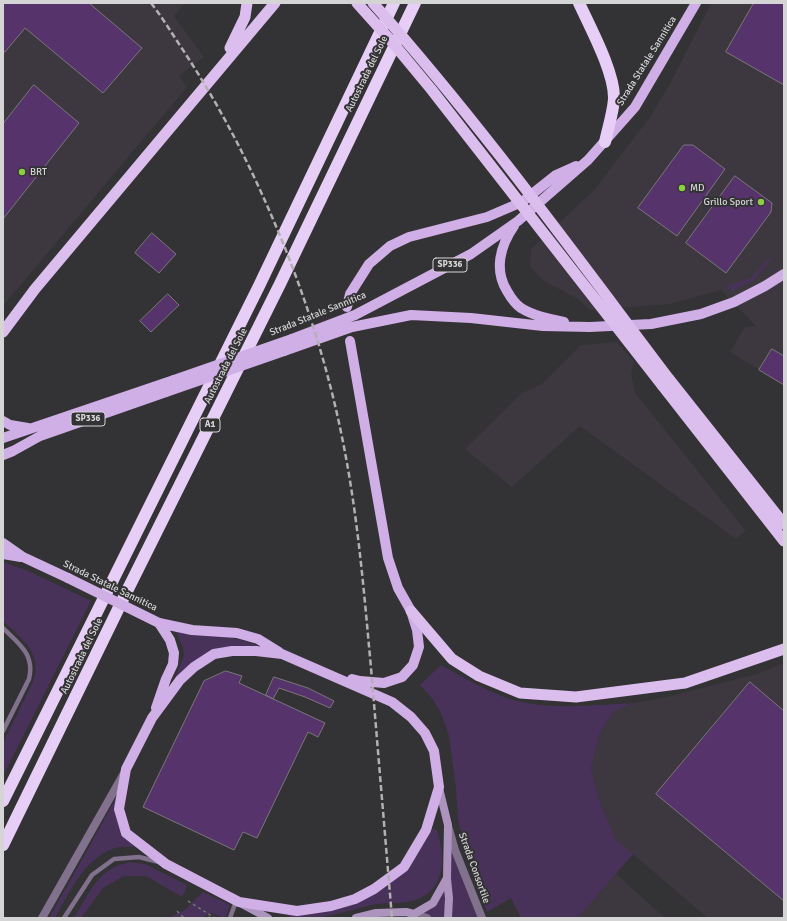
<!DOCTYPE html>
<html>
<head>
<meta charset="utf-8">
<style>
  body { margin:0 }
  #map { position:relative; width:787px; height:921px; overflow:hidden; background:#333234; font-family:Signika,sans-serif }
  canvas { display:block }
  .frame { position:absolute; inset:0; border:4px solid #d6d5d6; pointer-events:none }
</style>
</head>
<body>
<div id="map">
<canvas width="787" height="921"></canvas>
<div class="frame"></div>
</div>
<script>
const ctx = document.querySelector('canvas').getContext('2d');
ctx.lineJoin = 'round';
function paint(path, color) { ctx.fillStyle = color; ctx.fill(path, 'evenodd'); }
function stroke(path, color, width, dash) { ctx.strokeStyle = color; ctx.lineWidth = width; ctx.lineCap = dash ? 'butt' : 'round'; ctx.setLineDash(dash || []); ctx.stroke(path); }
function write(font, color, halo, rows, align = 'center') {
  ctx.font = font + ' Signika,sans-serif'; ctx.lineWidth = 4; ctx.setLineDash([]); ctx.textBaseline = 'middle'; ctx.strokeStyle = halo; ctx.fillStyle = color; for (const [text, x, y, turn = 0] of rows) {
    ctx.save(); ctx.translate(x, y); ctx.rotate((+turn || 0) * Math.PI / 180); ctx.textAlign = isNaN(turn) ? turn : align; if (halo) ctx.strokeText(text, 0, 0); ctx.fillText(text, 0, 0); ctx.restore();
  }
}
paint(new Path2D(`
  M3,3H185L174,16L204,57L179,76L187,87L3,306Z
  M711,3H784V385L730,352L745,327L756,326L721,290L669,304L590,310L578,299L544,281L530,267L531,249L595,189L650,117L672,80Z
  M617,342L634,362L631,373L635,393L746,531L736,539L580,426L512,487L465,449L522,393L542,384L581,345Z
  M784,663V918H708L616,840L599,800L591,768L600,733L614,711L634,703L671,696L757,674Z
  M616,874L665,918H578Z`), '#3d3840');
paint(new Path2D(`
  M773,257L754,280L732,291L727,286L751,278L766,261Z
  M3,562L26,570L91,601L3,776V743L33,682C44,654 21,638 3,621Z
  M175,630C204,634 233,636 260,646H239L222,648L170,690L184,656L183,647Z
  M441,665C458,674 474,684 492,692C536,713 587,705 634,703L614,711L600,733L591,768L599,800L616,840L633,854L578,918H521L511,898L487,912L476,886L458,820L456,789L449,736L441,713L432,698L420,685Z
  M121,789L117,806L137,847C130,847 121,846 115,848C84,858 70,892 55,918H49L87,851Z
  M433,829L437,830C447,860 445,896 407,902C393,904 381,902 367,906C340,913 318,921 289,917L288,915L289,913L335,909L410,865Z
  M450,845L479,918H435L422,913L451,877Z
  M130,862L145,864L187,885L185,891L182,897L146,876H124L103,888L81,918H74C85,900 95,876 115,867C119,864 125,864 130,862Z
  M203,892L230,905L225,918L211,913L201,918H169L185,910Z`), '#493259');
const building = new Path2D(`
  M3,3H89L142,48L103,93L25,28L5,52L3,51Z
  M754,3H784V85L726,52Z
  M34,85L79,123L3,219V124Z
  M684,145H693L725,169L677,236L638,208Z
  M735,176L772,203L771,212L726,273L686,243Z
  M152,233L176,254L159,273L135,253Z
  M168,294L179,305L151,332L140,321Z
  M772,349L784,356V385L759,370Z
  M226,671L242,676L239,683L325,723L318,737L308,732L257,838L243,832L234,850L143,807L204,681Z
  M274,677L308,688L334,701L330,708L305,697L279,688L273,699L266,695Z
  M750,682L784,711V901L656,794Z`);
paint(building, '#57336c');
stroke(building, '#79777a', 1);
stroke(new Path2D(`
  M188,901L215,918
  M177,911L184,918
  M207,918L212,916`), '#737274', 1.5, [3, 3]);
stroke(new Path2D(`
  M3,628C19,644 35,654 29,679L3,731
  M64,918L92,875L114,859L139,857L159,862
  M230,918L236,901`), '#81718c', 4.5);
stroke(new Path2D(`
  M449,829L455,850L482,918
  M414,914L427,918
  M42,918L123,775`), '#81718c', 8);
stroke(new Path2D(`
  M447,879L449,898L448,918
  M242,904L268,918
  M356,918L376,913L406,912L414,914L433,903L447,878L448,825L439,788`), '#ad94bf', 8);
stroke(new Path2D(`
  M514,226C500,246 494,270 507,291C511,298 515,304 521,308C534,316 549,319 564,322
  M347,307L350,294L369,264L390,246L409,237L487,217L522,202L556,175L576,166
  M292,339L355,315L471,254L518,221L588,160L635,107L696,3
  M350,341L388,558L398,588L411,611L417,630L419,647L413,665L402,677L384,683L360,681L352,679
  M284,351L352,327L411,315L471,318L543,326L590,327L651,324L701,314L734,302L765,286L784,274
  M3,421L10,425L28,428
  M3,438L174,380
  M3,455L13,451L40,436L166,392
  M3,543L23,557L68,578
  M3,554L21,557
  M159,623L192,630L237,633L258,639L279,652
  M232,651H256L282,654L392,702L411,717L425,733L434,751L439,787L426,830L404,867L374,889L355,899L331,906L297,911L239,902L166,864L126,833L119,809L126,769L152,718L180,680L194,667L214,654Z
  M156,708L166,679L173,664L174,653L170,640L159,623`), '#d0aee6', 10);
stroke(new Path2D(`
  M230,48L245,17L247,3
  M3,332L35,289L275,3
  M669,379L784,524
  M662,385L784,541
  M411,611L452,659L479,676L520,693L576,697L685,683L784,649`), '#dbbeee', 11);
stroke(new Path2D(`
  M579,3C590,27 615,73 614,99C613,113 608,128 605,142
  M3,801L259,286L394,3
  M3,845L126,593L280,284L415,3`), '#e6cef7', 12);
stroke(new Path2D(`
  M151,3C162,17 171,32 181,47C224,112 256,176 285,248C310,311 330,376 343,442C358,517 364,592 371,668C378,751 385,835 392,918`), '#b2b1b2', 2.5, [6, 3]);
stroke(new Path2D(`
  M174,380L292,339
  M166,392L284,351
  M68,578L159,623`), '#d0aee6', 10);
stroke(new Path2D(`
  M357,3L392,42L431,89L662,385
  M373,3C479,122 573,252 669,379`), '#dbbeee', 11);
for (const [x, y, r, color] of [
  [22,172,4,"#8dce44"],
  [682,188,4,"#8dce44"],
  [761,202,4,"#8dce44"]
]) { const dot = new Path2D(); dot.arc(x, y, r, 0, 2 * Math.PI); ctx.fillStyle = color; ctx.fill(dot); stroke(dot, '#333234', 1.5); }
for (const [x, y, w] of [
  [450,265,34],
  [88,419,34],
  [210,425,20]
]) { const box = new Path2D(); box.roundRect(x - w / 2, y - 7, w, 14, 3); ctx.fillStyle = '#333234'; ctx.fill(box); stroke(box, '#d6d5d6', 1); }
write('bold 9px', '#d6d5d6', null, [
  ["SP336",450,265],
  ["SP336",88,419],
  ["A1",210,425]
]);
write('10px', '#d6d5d6', '#333234', [
  ["Strada Statale Sannitica",647,61,-58],
  ["Autostrada del Sole",367,74,-64],
  ["Strada Statale Sannitica",318,314,-22],
  ["Autostrada del Sole",226,366,-63],
  ["Strada Statale Sannitica",110,586,26],
  ["Autostrada del Sole",82,656,-64],
  ["Strada Consortile",474,868,70]
]);
write('10px', '#d6d5d6', '#333234', [
  ["BRT",30,172],
  ["MD",690,188],
  ["Grillo Sport",753,202,"right"]
], 'left');
</script>
</body>
</html>
